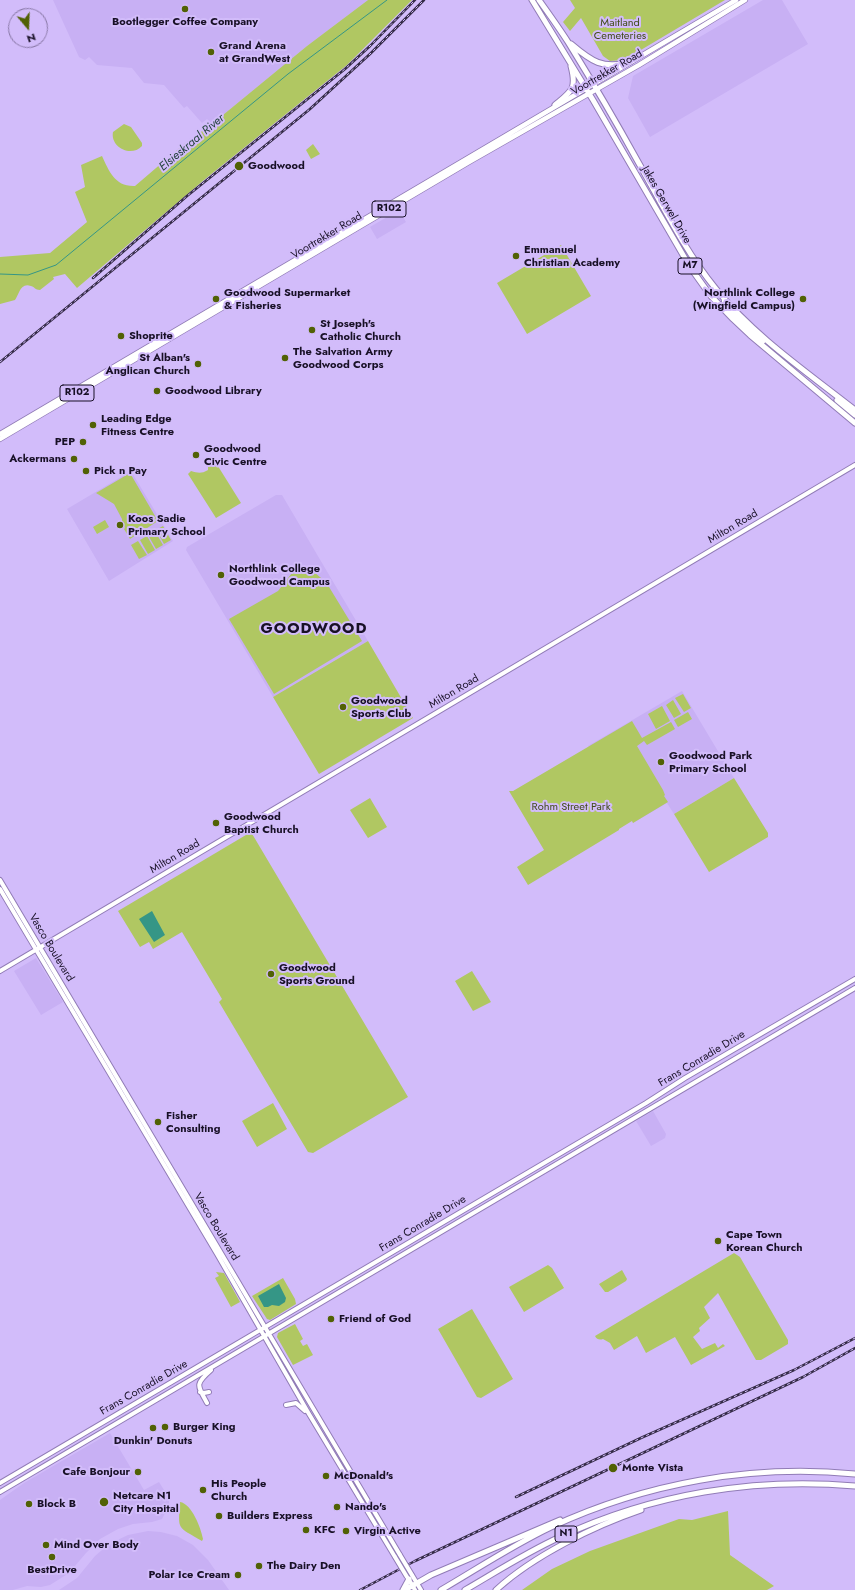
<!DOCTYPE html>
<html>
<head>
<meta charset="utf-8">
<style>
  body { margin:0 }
  #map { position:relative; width:855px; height:1590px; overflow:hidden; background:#d2bcfa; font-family:Jost,sans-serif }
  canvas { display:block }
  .north { position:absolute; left:8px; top:8px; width:40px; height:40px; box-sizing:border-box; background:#d2bcfa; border:1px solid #8877a5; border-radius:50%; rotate:161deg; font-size:11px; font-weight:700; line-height:16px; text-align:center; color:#181026 }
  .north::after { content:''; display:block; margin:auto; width:14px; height:18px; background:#516105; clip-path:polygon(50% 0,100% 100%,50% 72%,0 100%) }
</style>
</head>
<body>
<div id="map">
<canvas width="855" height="1590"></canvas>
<div class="north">N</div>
</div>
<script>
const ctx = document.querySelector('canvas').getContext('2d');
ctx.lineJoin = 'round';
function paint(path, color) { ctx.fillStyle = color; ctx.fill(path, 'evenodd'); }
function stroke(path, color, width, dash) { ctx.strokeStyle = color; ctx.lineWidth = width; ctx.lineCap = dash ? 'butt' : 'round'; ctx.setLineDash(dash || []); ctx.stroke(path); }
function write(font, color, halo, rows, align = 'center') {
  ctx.font = font + ' Jost,sans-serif'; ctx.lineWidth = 4; ctx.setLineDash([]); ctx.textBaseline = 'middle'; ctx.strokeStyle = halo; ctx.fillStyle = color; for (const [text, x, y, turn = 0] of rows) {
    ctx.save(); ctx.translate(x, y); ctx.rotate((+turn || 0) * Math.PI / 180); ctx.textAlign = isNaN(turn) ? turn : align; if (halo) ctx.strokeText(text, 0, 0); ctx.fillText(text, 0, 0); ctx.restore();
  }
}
paint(new Path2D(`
  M53,0H368L307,46L212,124L207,119L202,123L187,106L184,108L164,85L144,83L132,68L97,65L89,57L85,60L79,57Z
  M763,0H782L808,44L650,137L628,98L633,76Z
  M399,210L406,222L377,239L370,227Z
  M131,471L173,541L109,581L67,509Z
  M276,495H282L368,641L273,697L186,550L187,547Z
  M682,691L734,778L674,814L667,803L633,823L588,746Z
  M36,958L63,1002L41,1015L14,971Z
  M653,1111L666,1134L665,1138L651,1146L636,1121Z
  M110,1433L144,1490L159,1482L169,1498V1505L162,1519L152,1522L133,1524L118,1529L100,1539L86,1553L69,1573L50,1585L41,1587L27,1586L13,1590H0V1500L24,1483Z
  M148,1531L161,1532L177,1536L193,1545L208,1560L229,1590H59L77,1578L95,1556L109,1544L128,1535Z`), '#c8b0f4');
paint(new Path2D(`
  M368,0H412L347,65L204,180L77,288L65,274L53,277L54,279L40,290C35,290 35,287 31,286C20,282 19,295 15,300L0,304V257L50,253L87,222L75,192L85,187L81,165L102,156C109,171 115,187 135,186L184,144L212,124L307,46Z
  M570,0H725L624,60L610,61L603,56L581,18L570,31L563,22L575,8Z
  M124,124L131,127L142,143V146C131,158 110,147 113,132Z
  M313,144L320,154L311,159L306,150Z
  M561,245L591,296L527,334L497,283Z
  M216,463L241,503L216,518L188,474L191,471C198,473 201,474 208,470V467Z
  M130,473L158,521L130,539L124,529L125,528L122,521V519L114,504L96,493Z
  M105,520L109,527L97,534L93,527Z
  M163,526L171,540L164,544L156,530Z
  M155,531L163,545L156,549L148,535Z
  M147,536L155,550L148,554L140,540Z
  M138,541L147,555L139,559L131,545Z
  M302,571L315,573L326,582L362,641L274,694L229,619L278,591L292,573Z
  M368,641L413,718L319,774L273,697Z
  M683,694L691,708L684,712L675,698Z
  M673,700L681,714L674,718L666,705Z
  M662,706L670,721L656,729L648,714Z
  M688,712L692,719L678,727L674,720Z
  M632,721L642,738L671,722L675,729L647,745L644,741L637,746L663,790L665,795L664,796L668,802L633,823L632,821L619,829V830L528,885L517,867L544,850L509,791H513Z
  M734,778L768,833V837L709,872L674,814Z
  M370,798L387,827L368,838L350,810Z
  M251,832L408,1097L313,1153L308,1152L219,1002L222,999L182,932L153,949L149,942L140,947L118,911Z
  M472,971L491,1002L473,1011L455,981Z
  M273,1103L287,1129L257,1147L242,1121Z
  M734,1253L740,1257L788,1340V1344L761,1360H756L718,1293L704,1307L710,1318L699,1328L700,1331L693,1337L702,1349L715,1343L718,1348L723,1344L725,1346L691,1365L675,1337L646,1353L637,1336L614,1350L610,1343L603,1339C600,1340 597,1340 595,1336Z
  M548,1265L552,1268L564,1288L524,1312L509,1287Z
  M622,1270L627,1279L626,1281L608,1292H605L599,1284Z
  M216,1272L224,1273L239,1300L240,1302L231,1307L215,1278L219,1276Z
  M283,1278L295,1299L296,1304L270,1320L267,1319L252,1296Z
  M472,1309L513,1379L481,1398L477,1397L438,1329Z
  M295,1324L303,1339L300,1341L303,1346L307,1344L313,1355L293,1365L277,1337L278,1333Z
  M180,1502C192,1504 201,1528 203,1539L202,1541C177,1526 178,1531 180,1502Z
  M728,1511L730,1555L774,1586L767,1590H522L552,1569L590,1551L679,1519L692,1520Z`), '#b0c762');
paint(new Path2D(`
  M152,911L165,935L154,942L139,919Z
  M279,1284L286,1298L285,1302L279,1306L272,1305L268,1307H264L258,1296Z`), '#359686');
stroke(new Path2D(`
  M0,274L28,275L56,265L288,74L387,0`), '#359686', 1);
const secondary = new Path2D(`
  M0,880L400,1555
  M0,889L217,1254L309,1414L395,1557
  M0,971L855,465
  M200,1392L204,1393L209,1392
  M207,1403C197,1385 195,1384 211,1370
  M286,1405L296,1403L305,1411
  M0,1483L646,1103L685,1078L855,979
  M0,1492L855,988
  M412,1575L421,1590
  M408,1578L415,1590`);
const primary = new Path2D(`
  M0,434L736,0
  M0,439L469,162L639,65L745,0`);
const highway = new Path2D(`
  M532,0L593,100L690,267L710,295L733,319L750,335L855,423
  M539,0C549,14 559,28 568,42C592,81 615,120 637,160C662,204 684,250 716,289C755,337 807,372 855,410
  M571,44C591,61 603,70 630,62
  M555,105C572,91 577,89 571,66
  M724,298L725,304L728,308L763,341
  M837,400L855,415
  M403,1590L409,1579
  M405,1590L431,1575L560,1520
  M441,1590C477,1569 513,1545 551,1527C646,1483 751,1464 855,1474
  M465,1590C496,1572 527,1552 560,1537C652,1494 754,1477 855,1486
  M496,1590C533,1556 594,1526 641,1510`);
stroke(secondary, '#917cb6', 6);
stroke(primary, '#917cb6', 6);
stroke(highway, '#917cb6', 7);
stroke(secondary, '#fff', 4);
stroke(primary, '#fff', 4.5);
stroke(highway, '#fff', 5);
const rail = new Path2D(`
  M93,278L187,196L345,69L370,46L415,0
  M0,362L310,109L370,54L424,0
  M516,1497L643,1437L794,1370L855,1338
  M360,1590L415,1561L803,1377L855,1348`);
stroke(rail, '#352b47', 2.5);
stroke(rail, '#d2bcfa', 1, [3]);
const secondaryBridge = new Path2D(`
  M400,1555L412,1575
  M395,1557L407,1577`);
stroke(secondaryBridge, '#917cb6', 6, []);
stroke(secondaryBridge, '#fff', 4);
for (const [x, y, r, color] of [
  [185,9,4,"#516105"],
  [211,52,4,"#516105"],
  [239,166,5,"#516105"],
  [516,256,4,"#516105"],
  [216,299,4,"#516105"],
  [803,299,4,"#516105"],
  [312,330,4,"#516105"],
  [121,336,4,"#516105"],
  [285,358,4,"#516105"],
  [198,364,4,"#516105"],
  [157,391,4,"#516105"],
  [93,425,4,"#516105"],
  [83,442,4,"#516105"],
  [196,455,4,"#516105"],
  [74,459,4,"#516105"],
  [86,471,4,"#516105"],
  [120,525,4,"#516105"],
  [221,575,4,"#516105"],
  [343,707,4,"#516105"],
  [661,762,4,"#516105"],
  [216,823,4,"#516105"],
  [271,974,4,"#516105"],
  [158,1122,4,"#516105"],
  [718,1241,4,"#516105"],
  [331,1319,4,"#516105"],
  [165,1427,4,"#516105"],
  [153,1428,4,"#516105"],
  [613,1468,5,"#516105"],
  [138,1472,4,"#516105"],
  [326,1476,4,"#516105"],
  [203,1490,4,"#516105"],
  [104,1502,5,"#516105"],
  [29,1504,4,"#516105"],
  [337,1507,4,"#516105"],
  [219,1516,4,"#516105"],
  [306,1530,4,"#516105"],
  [346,1531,4,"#516105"],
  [46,1545,4,"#516105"],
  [52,1557,4,"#516105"],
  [259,1566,4,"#516105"],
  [238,1575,4,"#516105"]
]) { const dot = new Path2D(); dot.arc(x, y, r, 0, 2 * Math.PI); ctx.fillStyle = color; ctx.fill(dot); stroke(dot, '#d2bcfa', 1.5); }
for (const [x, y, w] of [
  [389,209,34],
  [690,266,24],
  [77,393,34],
  [566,1534,22]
]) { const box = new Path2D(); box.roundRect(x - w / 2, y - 8, w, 16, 3); ctx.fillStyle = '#d2bcfa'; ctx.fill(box); stroke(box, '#181026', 1); }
write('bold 10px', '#181026', null, [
  ["R102",389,209],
  ["M7",690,266],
  ["R102",77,393],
  ["N1",566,1534]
]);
write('bold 11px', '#181026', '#d2bcfa', [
  ["Bootlegger Coffee Company",185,22,"center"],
  ["Grand Arena",219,46],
  ["at GrandWest",219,59],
  ["Goodwood",248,166],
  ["Emmanuel",524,250],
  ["Christian Academy",524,263],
  ["Goodwood Supermarket",224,293],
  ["& Fisheries",224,306],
  ["Northlink College",795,293,"right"],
  ["(Wingfield Campus)",795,306,"right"],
  ["St Joseph's",320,324],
  ["Catholic Church",320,337],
  ["Shoprite",129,336],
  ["The Salvation Army",293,352],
  ["Goodwood Corps",293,365],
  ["St Alban's",190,358,"right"],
  ["Anglican Church",190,371,"right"],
  ["Goodwood Library",165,391],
  ["Leading Edge",101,419],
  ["Fitness Centre",101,432],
  ["PEP",75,442,"right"],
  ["Goodwood",204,449],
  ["Civic Centre",204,462],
  ["Ackermans",66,459,"right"],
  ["Pick n Pay",94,471],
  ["Koos Sadie",128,519],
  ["Primary School",128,532],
  ["Northlink College",229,569],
  ["Goodwood Campus",229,582],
  ["Goodwood",351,701],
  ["Sports Club",351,714],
  ["Goodwood Park",669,756],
  ["Primary School",669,769],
  ["Goodwood",224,817],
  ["Baptist Church",224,830],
  ["Goodwood",279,968],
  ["Sports Ground",279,981],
  ["Fisher",166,1116],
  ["Consulting",166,1129],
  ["Cape Town",726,1235],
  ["Korean Church",726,1248],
  ["Friend of God",339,1319],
  ["Burger King",173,1427],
  ["Dunkin' Donuts",153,1441,"center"],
  ["Monte Vista",622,1468],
  ["Cafe Bonjour",130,1472,"right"],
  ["McDonald's",334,1476],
  ["His People",211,1484],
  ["Church",211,1497],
  ["Netcare N1",113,1496],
  ["City Hospital",113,1509],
  ["Block B",37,1504],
  ["Nando's",345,1507],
  ["Builders Express",227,1516],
  ["KFC",314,1530],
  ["Virgin Active",354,1531],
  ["Mind Over Body",54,1545],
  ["The Dairy Den",267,1566],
  ["BestDrive",52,1570,"center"],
  ["Polar Ice Cream",230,1575,"right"]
], 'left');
write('11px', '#414c1a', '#d2bcfa', [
  ["Maitland",620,23],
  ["Cemeteries",620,36],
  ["Rohm Street Park",571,807]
]);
write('11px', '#181026', '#d2bcfa', [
  ["Voortrekker Road",607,73,-30],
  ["Jakes Gerwel Drive",666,205,60],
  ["Voortrekker Road",327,236,-31],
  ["Milton Road",733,527,-31],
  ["Milton Road",454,692,-31],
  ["Milton Road",175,857,-31],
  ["Vasco Boulevard",51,948,59],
  ["Frans Conradie Drive",702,1059,-31],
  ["Frans Conradie Drive",423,1224,-31],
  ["Vasco Boulevard",216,1227,59],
  ["Frans Conradie Drive",144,1388,-30]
]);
write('italic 12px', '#24423c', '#d2bcfa', [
  ["Elsieskraal River",192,143,-40]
]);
ctx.letterSpacing = '1px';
write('bold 15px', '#181026', '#d2bcfa', [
  ["GOODWOOD",314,629]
]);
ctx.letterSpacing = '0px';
</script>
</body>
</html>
